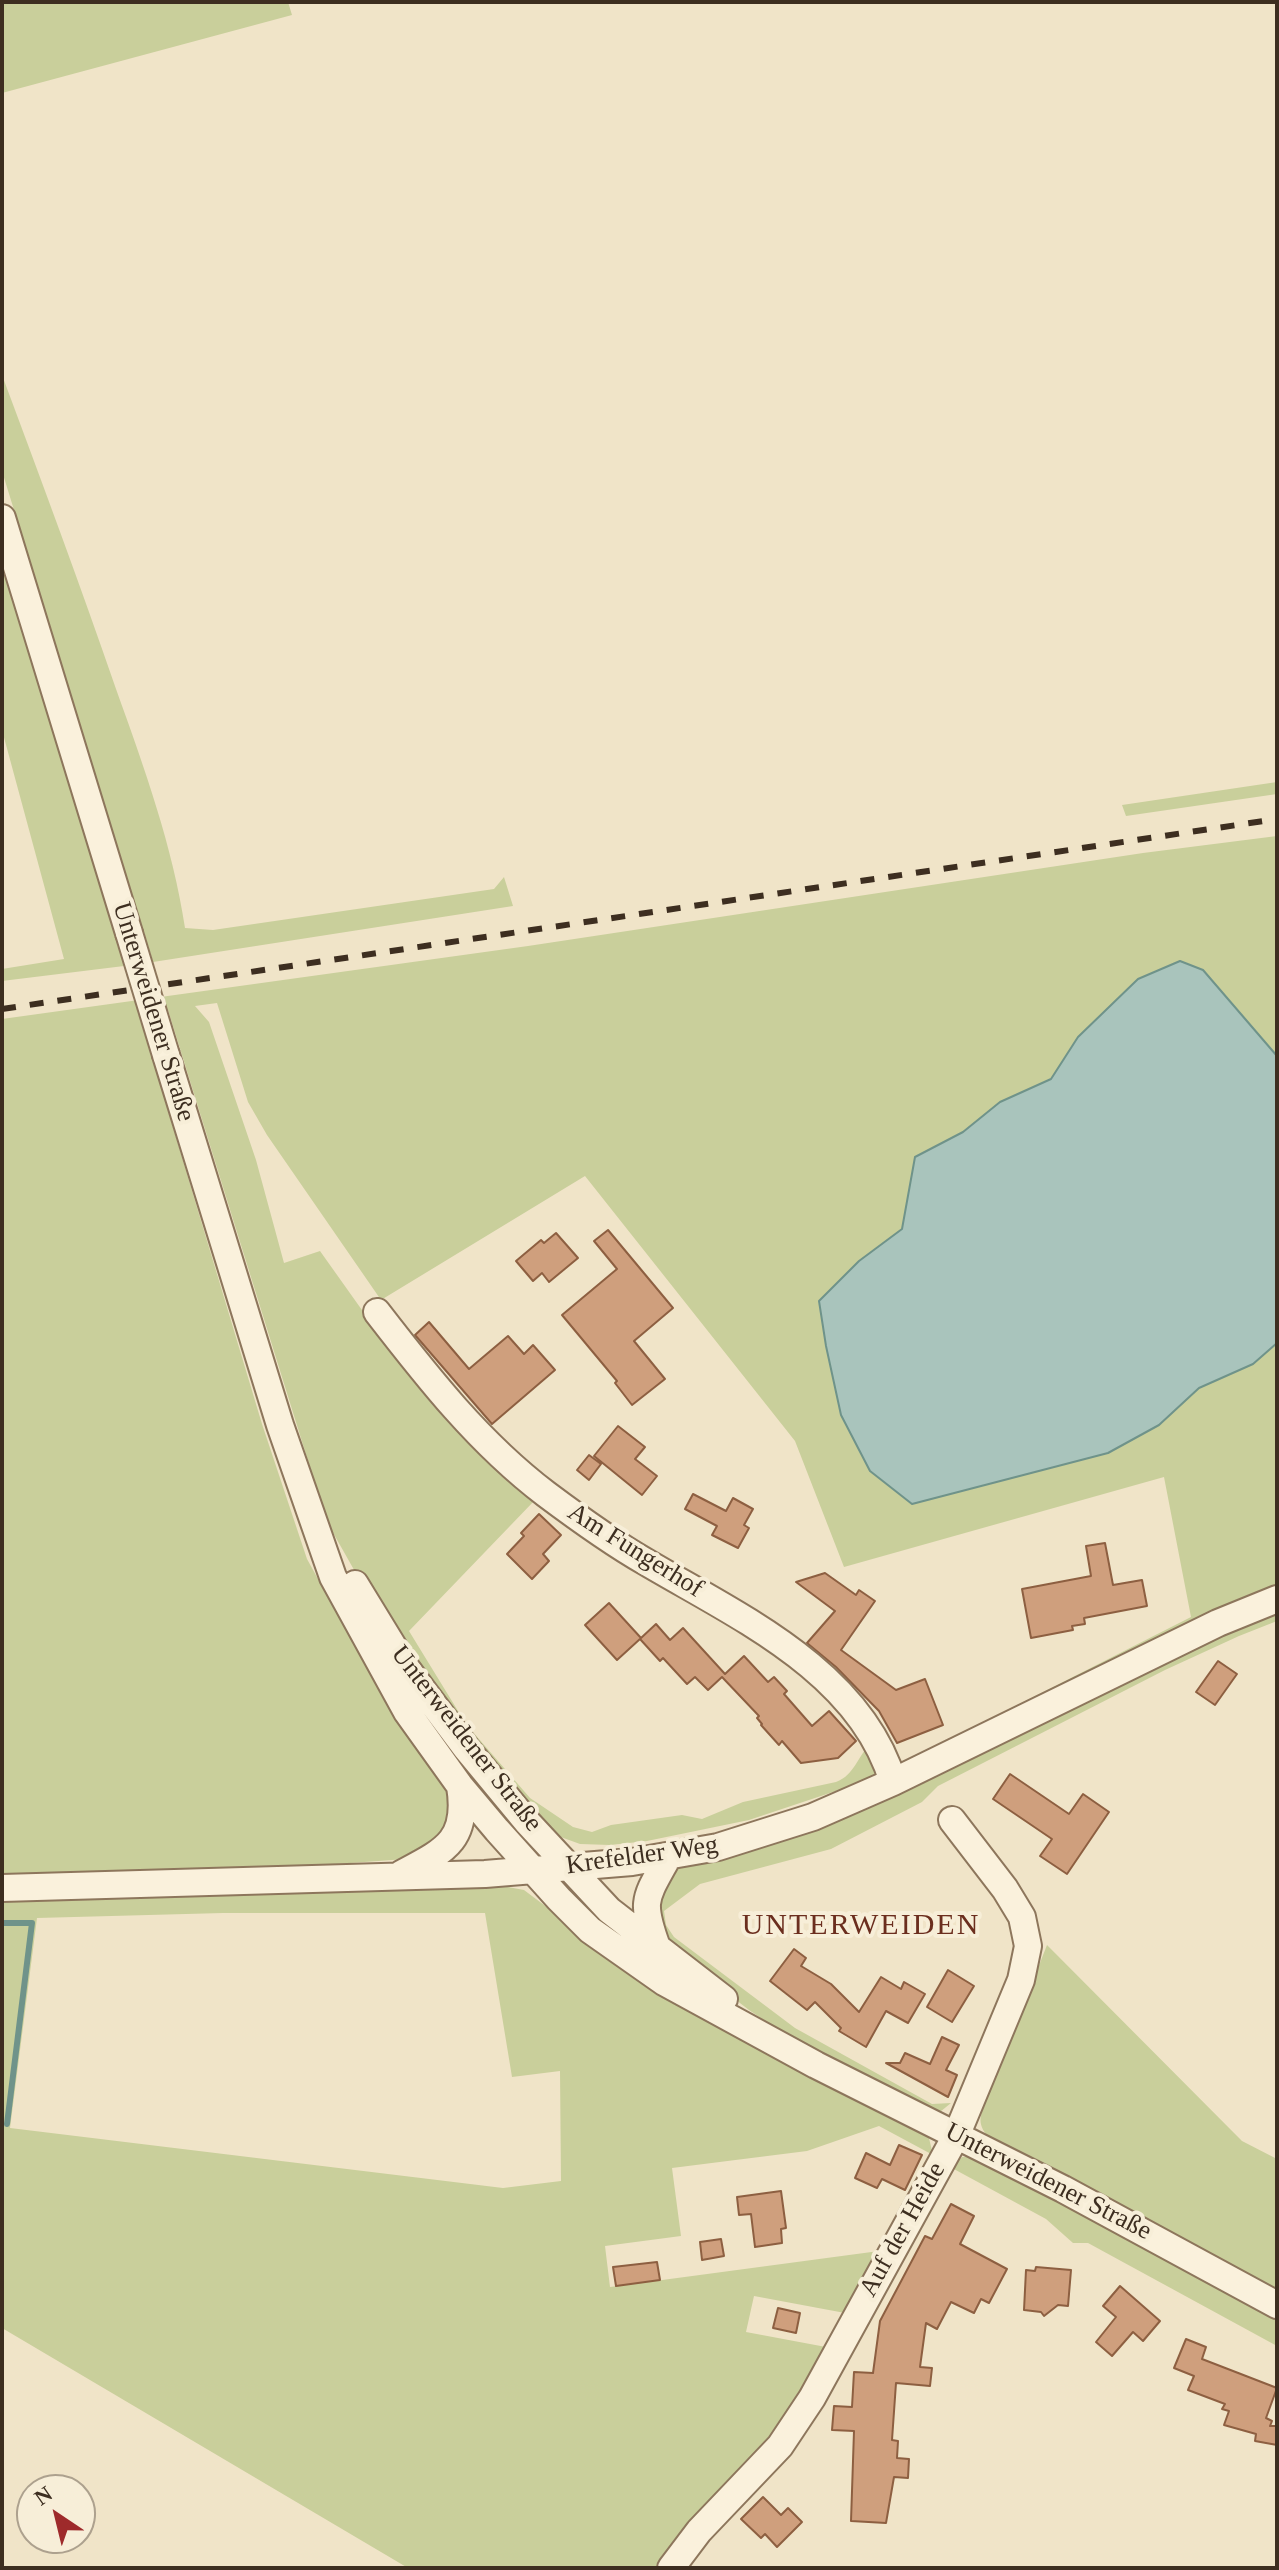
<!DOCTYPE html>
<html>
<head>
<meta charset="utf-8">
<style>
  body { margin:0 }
  #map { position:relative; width:1279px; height:2570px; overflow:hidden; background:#f0e4c8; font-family:"Times New Roman",serif }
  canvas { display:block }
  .frame { position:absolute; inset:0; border:4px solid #3d2e20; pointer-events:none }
  .north { position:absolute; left:16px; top:2474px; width:80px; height:80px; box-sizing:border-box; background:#f7eed8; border:2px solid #ada18e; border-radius:50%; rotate:325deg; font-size:22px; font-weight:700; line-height:32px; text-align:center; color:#3d2e20 }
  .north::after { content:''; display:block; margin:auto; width:28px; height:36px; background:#9e2a2b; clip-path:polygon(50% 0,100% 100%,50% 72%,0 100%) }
</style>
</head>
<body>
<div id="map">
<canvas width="1279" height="2570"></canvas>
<div class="frame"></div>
<div class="north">N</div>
</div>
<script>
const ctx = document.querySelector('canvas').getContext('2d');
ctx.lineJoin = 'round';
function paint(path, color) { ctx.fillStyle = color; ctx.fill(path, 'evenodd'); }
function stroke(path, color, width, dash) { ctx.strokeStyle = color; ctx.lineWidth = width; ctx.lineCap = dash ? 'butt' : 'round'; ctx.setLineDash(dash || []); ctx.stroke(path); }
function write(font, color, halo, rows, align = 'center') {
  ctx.font = font + ' "Times New Roman",serif'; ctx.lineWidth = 8; ctx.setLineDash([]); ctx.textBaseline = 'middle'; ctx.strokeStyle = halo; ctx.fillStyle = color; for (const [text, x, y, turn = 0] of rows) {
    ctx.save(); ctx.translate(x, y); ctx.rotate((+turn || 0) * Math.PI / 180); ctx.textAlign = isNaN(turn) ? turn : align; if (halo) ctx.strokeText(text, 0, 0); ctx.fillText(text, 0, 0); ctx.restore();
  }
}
paint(new Path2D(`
  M2,2H288L292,15L2,93Z
  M2,375C41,480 80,584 116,689C144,767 173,847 185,928L213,930L494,889L504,877L513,906L153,962L2,471Z
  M2,554L124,966L2,981V969L64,959L2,730Z
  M1277,782V794L1126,816L1122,805Z
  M1277,836V1056L1203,970L1078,1037L1052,1079L1000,1102L963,1132L915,1157L902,1229L859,1261L819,1301L826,1346L841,1415L912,1504L977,1485L1159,1425L1199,1388L1253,1364L1277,1343V1585L1189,1623L925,1752L1191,1617L1164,1477L844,1567L795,1441L585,1176L381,1300L267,1135L248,1102L217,1003L195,1006L209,1022L256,1160L284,1263L320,1251L411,1379L455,1427L535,1500L409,1631L466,1724L530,1798L573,1827L592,1832L611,1825L682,1815L702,1819L743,1802L836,1782C855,1775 857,1756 871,1744L881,1766L876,1776L866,1781L749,1820L647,1841L610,1845L580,1844L558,1836L524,1805L388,1630L327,1522L168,1010L139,1014L262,1424L307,1559L390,1710L448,1790L451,1812L442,1842L406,1859L281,1868L2,1877V1019L528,946L1143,853Z
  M1277,1608V1621L1239,1636L1165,1670L938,1786L922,1802L831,1849L700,1884L664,1911L666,1925L674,1937L795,2028L932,2104L951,2103L935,2116L787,2036L749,2010L661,1942L651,1894L671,1871L803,1829Z
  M508,1887L524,1890L564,1920L928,2134L933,2155L879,2126L807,2151L672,2168L681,2236L605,2246L610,2287L879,2251L845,2313L754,2296L746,2332L826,2347L796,2400L744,2478L664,2568H408L2,2328V1898L214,1891ZM223,1913H485L512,2077L560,2071L561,2181L503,2188L10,2128L37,1918Z
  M1047,1945L1242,2141L1277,2159V2296L989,2138C975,2122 981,2114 988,2096Z
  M975,2156L1277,2319V2346L1088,2243H1073L1046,2219L952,2168L962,2157Z`), '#c9cf9b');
const water = new Path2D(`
  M1180,961L1203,970L1277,1056V1343L1253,1364L1199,1388L1159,1425L1108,1453L912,1504L870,1471L841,1415L826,1346L819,1301L859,1261L902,1229L915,1157L963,1132L1000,1102L1051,1079L1078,1037L1138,979Z`);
paint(water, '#a9c4bc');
stroke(water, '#6f938a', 2);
stroke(new Path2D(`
  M2,1923H32L7,2124`), '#6f938a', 6);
const building = new Path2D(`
  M608,1230L673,1308L634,1341L665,1379L632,1405L615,1383L617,1381L562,1315L617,1269L594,1241Z
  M556,1233L578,1258L549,1282L542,1273L533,1281L516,1261L541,1240L544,1243Z
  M429,1322L469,1369L508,1336L524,1354L533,1345L555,1370L492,1424L415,1335Z
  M618,1426L645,1447L635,1459L657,1476L642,1495L594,1456Z
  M589,1455L601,1464L589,1480L577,1470Z
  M693,1494L726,1511L733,1498L753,1509L744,1525L749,1528L738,1548L712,1535L717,1526L685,1509Z
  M539,1514L561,1535L543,1554L549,1561L532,1579L507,1554L524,1536L521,1533Z
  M1105,1543L1113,1585L1142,1580L1147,1606L1084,1618L1085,1624L1072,1626L1073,1630L1031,1638L1022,1589L1091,1576L1086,1546Z
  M825,1573L856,1595L859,1590L875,1601L841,1650L896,1690L925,1679L943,1725L897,1743L879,1711L836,1667L807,1643L835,1611L796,1582Z
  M609,1603L641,1638L656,1624L670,1640L683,1628L725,1674L744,1656L768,1682L774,1677L787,1691L784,1694L812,1726L829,1711L856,1741L838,1758L801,1763L782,1741L779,1745L761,1725L762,1724L757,1718L759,1716L722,1677L708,1690L695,1677L687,1684L663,1658L660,1661L640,1639L617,1660L585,1625Z
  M1218,1661L1237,1674L1215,1705L1196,1692Z
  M1010,1774L1069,1814L1083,1794L1109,1812L1067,1874L1040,1856L1052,1839L993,1799Z
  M794,1949L806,1958L801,1966L831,1984L859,2012L881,1977L901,1989L904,1982L925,1994L908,2023L886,2011L866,2047L839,2031L841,2028L815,2002L807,2010L770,1981Z
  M948,1970L974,1986L952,2022L927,2007Z
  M942,2037L959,2045L946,2070L957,2075L948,2097L886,2063H900L905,2053L930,2064Z
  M899,2145L922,2155L905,2190L882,2179L877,2188L855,2178L866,2153L890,2165Z
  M781,2191L786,2228L781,2229L782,2243L755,2247L751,2214L739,2215L737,2197Z
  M951,2204L974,2216L960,2244L1007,2269L989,2303L981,2299L974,2313L951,2302L937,2329L926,2323L920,2367L932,2368L930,2386L896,2383L892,2440L898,2441L897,2458L909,2459L908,2478L894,2477L886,2523L851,2521L854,2431L832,2430L834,2406L852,2407L854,2372L873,2373L880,2321L925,2236L932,2239Z
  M721,2239L724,2256L702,2260L700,2242Z
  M657,2262L660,2280L616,2286L613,2267Z
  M1036,2267L1071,2270L1068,2306L1058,2305L1044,2316L1041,2312L1024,2310L1026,2270L1035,2271Z
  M1120,2286L1160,2321L1143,2341L1133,2332L1112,2356L1096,2342L1116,2317L1103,2306Z
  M778,2308L800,2313L796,2333L773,2328Z
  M1186,2339L1206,2347L1202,2359L1277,2388L1266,2418L1272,2421L1270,2426H1277V2445L1255,2441L1256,2434L1224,2425L1229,2411L1222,2409L1225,2404L1188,2390L1194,2376L1174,2368Z
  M763,2497L781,2515L788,2508L802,2522L777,2547L765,2534L761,2538L741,2519Z`);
paint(building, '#cf9f7d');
stroke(building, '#8d5f41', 2);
const minor = new Path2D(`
  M2,518L129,933
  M166,1055L280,1425L333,1577L407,1712L460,1786L497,1830L559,1899L590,1930L664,1982L816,2065L1063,2189L1277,2305
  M377,1312C428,1378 479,1443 546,1494C578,1518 611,1542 646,1562C737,1616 860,1671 893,1782
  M355,1584L407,1669L466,1748L528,1823L609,1910L724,1999
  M401,1874C444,1851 469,1841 460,1786
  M2,1888L485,1874L632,1862L718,1847L813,1817L893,1782L1218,1623L1277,1599
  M657,1947C640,1900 645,1899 668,1857
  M671,2568L699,2531L780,2446L812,2398L957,2134L1021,1980L1028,1946L1022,1917L1005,1889L952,1820`);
stroke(minor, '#8d765c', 30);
stroke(minor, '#faf1dc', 26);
stroke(new Path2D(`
  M2,1009L1277,819`), '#3d2e20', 6, [14, 14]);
const minorBridge = new Path2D(`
  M129,933L166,1055`);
stroke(minorBridge, '#8d765c', 30, []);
stroke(minorBridge, '#faf1dc', 26);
write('26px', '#3d2e20', '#f7eed8', [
  ["Unterweidener Straße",153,1012,73],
  ["Am Fungerhof",635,1551,32],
  ["Unterweidener Straße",466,1739,52],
  ["Krefelder Weg",642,1856,-8],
  ["Unterweidener Straße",1048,2182,27],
  ["Auf der Heide",903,2230,-61]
]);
ctx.letterSpacing = '2px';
write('30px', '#6b2e1e', '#f7eed8', [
  ["UNTERWEIDEN",861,1926]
]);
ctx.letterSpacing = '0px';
</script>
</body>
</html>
